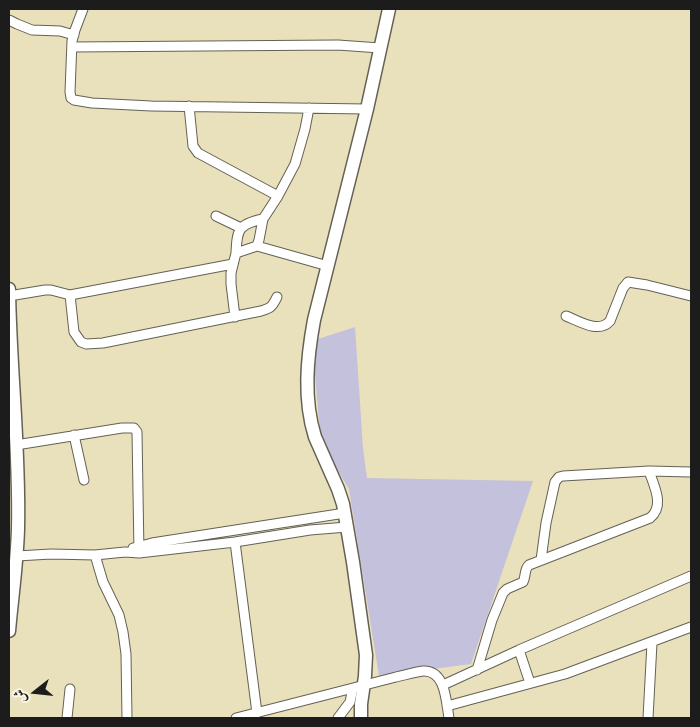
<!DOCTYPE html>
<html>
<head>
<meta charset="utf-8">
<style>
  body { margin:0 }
  #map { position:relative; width:700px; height:727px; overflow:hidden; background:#e9e0bc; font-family:"Old Standard TT",Amiri,serif }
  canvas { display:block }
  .frame { position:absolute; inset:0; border:10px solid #1c1c1c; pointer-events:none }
  .north { position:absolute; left:10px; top:667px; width:50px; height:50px; -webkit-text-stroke:4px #fcf5e5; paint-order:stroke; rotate:254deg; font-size:14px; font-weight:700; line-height:20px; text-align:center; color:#1c1c1c }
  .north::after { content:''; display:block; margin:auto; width:18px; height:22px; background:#1c1c1c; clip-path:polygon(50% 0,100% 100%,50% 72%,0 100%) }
</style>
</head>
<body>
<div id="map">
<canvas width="700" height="727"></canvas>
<div class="frame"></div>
<div class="north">ش</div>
</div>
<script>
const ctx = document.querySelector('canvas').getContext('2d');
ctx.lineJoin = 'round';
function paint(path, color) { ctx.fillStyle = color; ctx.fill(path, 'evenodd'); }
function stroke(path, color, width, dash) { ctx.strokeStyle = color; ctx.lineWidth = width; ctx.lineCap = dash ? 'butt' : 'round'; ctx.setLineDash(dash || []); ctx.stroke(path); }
paint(new Path2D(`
  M355,327L363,448L367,478L533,481L471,664L379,676L349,489L321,443L312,341Z`), '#c3c1dc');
const street = new Path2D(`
  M83,9L75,30L72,41L70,92L71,98L74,100L92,103L151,106L367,109
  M9,20L17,24L32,30L60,31L74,35
  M72,47L338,45L380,48
  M189,106L193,146L198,153L278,196
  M216,216L241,228
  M257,246L259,240L263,219L278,196L295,164L305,129L309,108
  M236,253C237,230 238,224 263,219
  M70,295L74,332L81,342L86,344L103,343L261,311C271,308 272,307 277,297
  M9,296L45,290H51L70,295L233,264
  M566,316C579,321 599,334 610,321L623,288L628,282L647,285L691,296
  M235,317L231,284V273L236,253L257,246L328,266
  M74,435L84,480
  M16,445L122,428H134L137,432L139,553
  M235,542L257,713
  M133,548L152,543L345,513
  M95,555L103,582L119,615L123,632L126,654L127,718
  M17,556L51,554L95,555L125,552L139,553L235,542L310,530L347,527
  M541,560L546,523L555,482L559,477L563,476L649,471
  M519,650L530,683
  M477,670L492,620L503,593L507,589L523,582C526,577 524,569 529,565L650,518C665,506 654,486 649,471L691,472
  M443,685L519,650L691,576
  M447,706L565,674L691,627
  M67,718L70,689
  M236,718L396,677C405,675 415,672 423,671C446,670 446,702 449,718
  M338,718L350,702L353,688
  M648,718L652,643`);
const secondary = new Path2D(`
  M9,289C10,369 20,449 18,529C17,563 12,597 9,631
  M361,718V704L365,676L366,655L353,562L343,504L338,489L315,437C303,399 307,358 314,320L367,109L389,9`);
stroke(street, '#646154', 11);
stroke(secondary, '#646154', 15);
stroke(street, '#fff', 9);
stroke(secondary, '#fff', 12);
</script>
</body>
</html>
